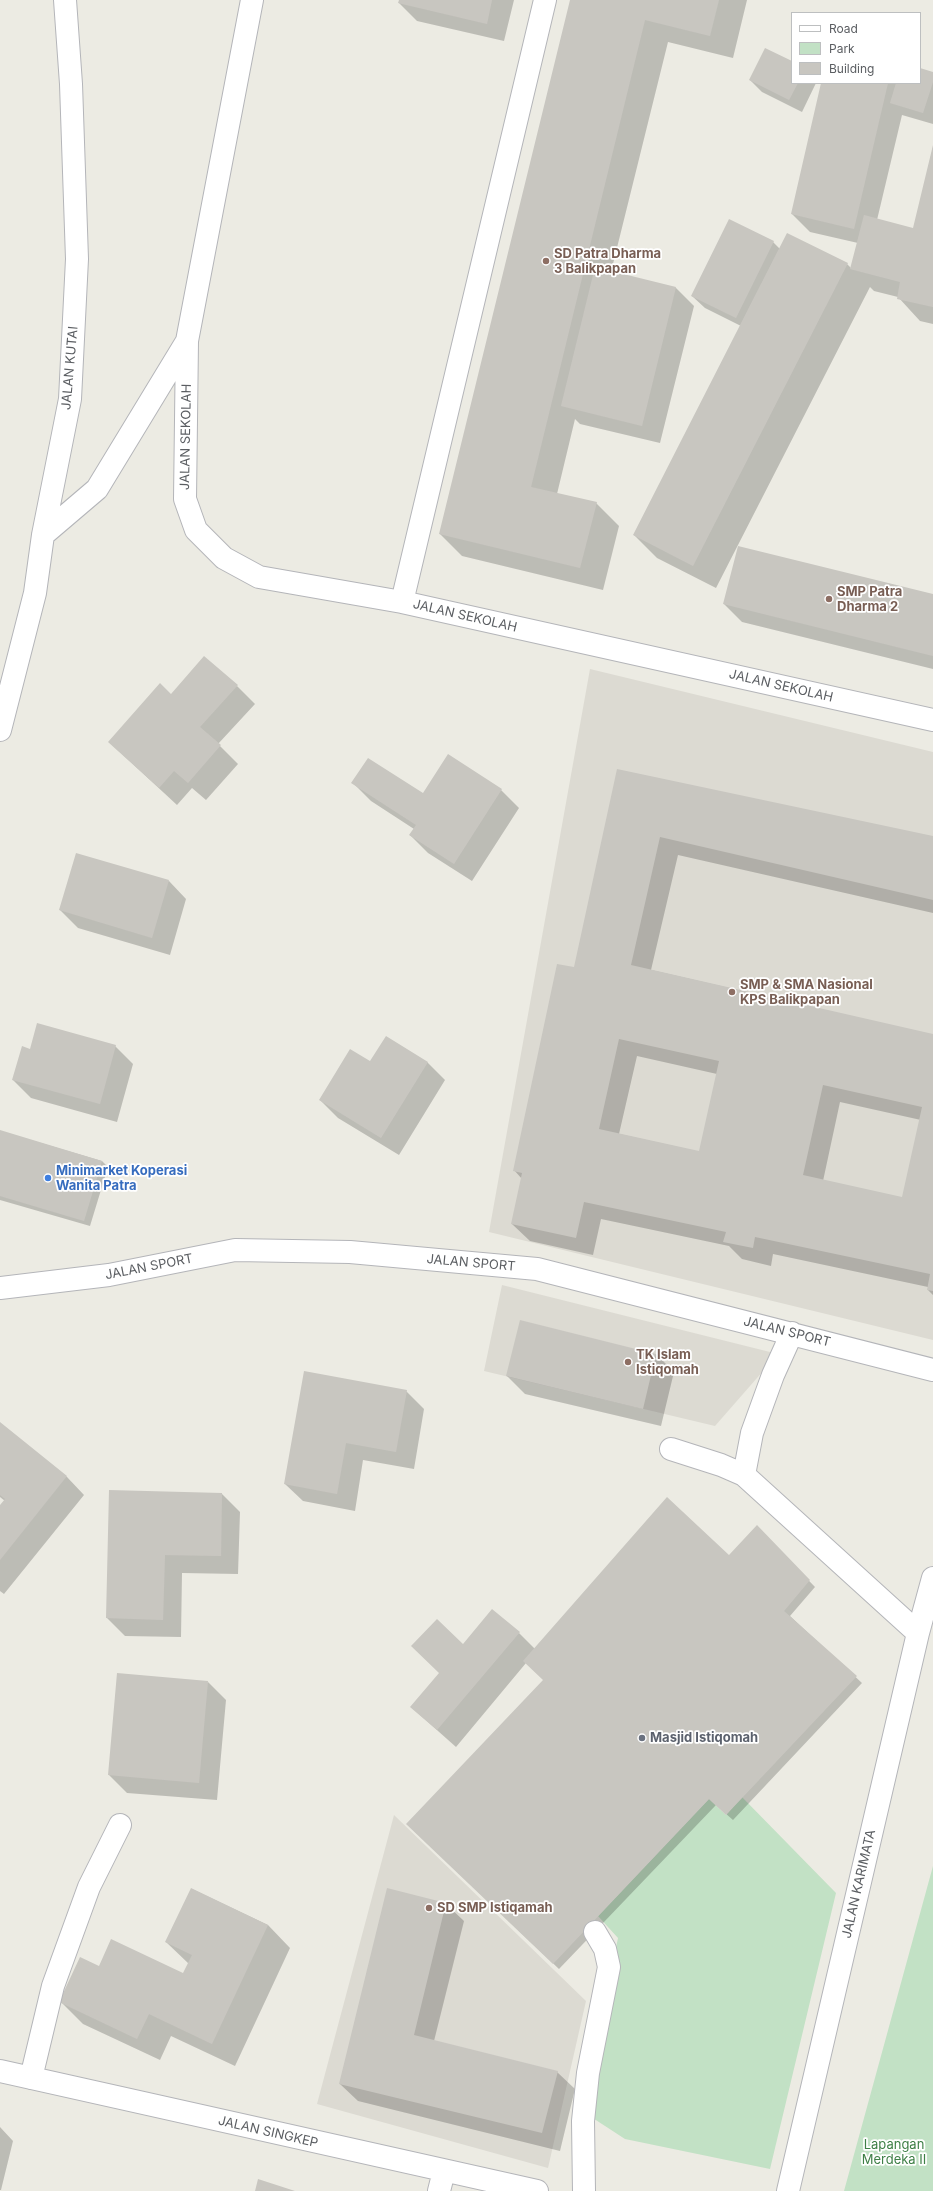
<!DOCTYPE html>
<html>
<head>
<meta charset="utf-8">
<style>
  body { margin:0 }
  #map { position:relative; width:933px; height:2191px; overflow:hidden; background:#ecebe3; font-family:Inter,sans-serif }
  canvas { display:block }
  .legend { position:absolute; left:791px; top:12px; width:130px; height:72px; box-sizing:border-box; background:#fff; border:1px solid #bdbfc0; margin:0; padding:5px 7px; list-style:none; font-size:12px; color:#5b5e62 }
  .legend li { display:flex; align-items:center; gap:8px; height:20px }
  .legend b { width:20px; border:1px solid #bdbfc0 }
</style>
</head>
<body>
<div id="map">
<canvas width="933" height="2191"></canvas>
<ul class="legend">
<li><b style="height:5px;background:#fff"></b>Road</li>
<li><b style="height:11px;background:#c2e1c5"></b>Park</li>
<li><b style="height:11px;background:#c8c6c0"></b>Building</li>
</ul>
</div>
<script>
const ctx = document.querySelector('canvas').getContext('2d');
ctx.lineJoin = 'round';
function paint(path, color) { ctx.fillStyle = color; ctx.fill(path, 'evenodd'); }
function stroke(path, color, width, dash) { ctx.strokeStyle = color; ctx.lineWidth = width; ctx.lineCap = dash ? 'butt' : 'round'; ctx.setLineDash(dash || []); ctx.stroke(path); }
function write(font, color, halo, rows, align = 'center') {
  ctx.font = font + ' Inter,sans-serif'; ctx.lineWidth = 3.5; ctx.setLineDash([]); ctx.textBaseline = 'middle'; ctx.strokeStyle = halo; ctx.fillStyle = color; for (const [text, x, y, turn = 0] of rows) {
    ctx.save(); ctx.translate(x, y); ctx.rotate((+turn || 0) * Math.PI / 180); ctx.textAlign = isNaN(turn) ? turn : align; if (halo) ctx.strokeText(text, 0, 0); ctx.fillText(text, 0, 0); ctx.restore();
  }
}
paint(new Path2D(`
  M590,669L933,752V1340L489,1232Z
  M502,1285L778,1354L715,1426L484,1371Z
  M394,1815L586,2001L548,2168L317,2104Z`), '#dcdad2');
paint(new Path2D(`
  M742,1797L836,1893L770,2169L625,2139L582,2111L618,1938L598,1916L709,1799L726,1815Z
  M933,1866V2191H844Z`), '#c2e1c5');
paint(new Path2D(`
  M400,0H514L504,41L417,21L399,3Z
  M571,0H747L733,58L668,42L611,272L676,288L694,306L660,443L580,424L575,419L557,494L596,503L619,526L603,590L462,556L440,534Z
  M792,62V83H816L802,112L762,92L750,80Z
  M920,69L933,73V124L902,115L877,220L914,229L933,147V324L920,321L898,297L874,291L870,287L716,588L657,558L634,535L741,326L705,308L692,296L773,242L780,249L847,264L851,268L858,243L810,232L792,214L822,83H920Z
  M933,595V669L742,622L724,604Z
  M237,686L255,704L218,744L238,764L206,800L192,788L177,805L109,742L171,695Z
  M618,770L933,837V913L678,855L651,970L933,1035V1295L928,1290V1287L773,1254L771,1266L742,1259L729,1246L601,1219L593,1255L530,1241L512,1224L522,1179L514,1170L575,968ZM637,1056L717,1074L700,1152L619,1134ZM840,1102L921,1120L903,1199L823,1181Z
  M353,783L423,795L501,790L519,808L472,881L428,853L410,835L414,829L371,801Z
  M169,881L186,899L170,955L78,928L60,910Z
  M115,1046L133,1064L117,1122L31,1098L13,1080L30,1050Z
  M427,1062L445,1080L399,1155L338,1118L320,1100L371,1063Z
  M0,1131L102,1161L108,1167L90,1226L0,1200Z
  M656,1354L674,1372L661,1426L525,1394L507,1376Z
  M406,1391L424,1409L414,1469L363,1460L355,1511L303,1501L285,1484Z
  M0,1423L67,1477L84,1495L4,1594L0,1591V1507L5,1501L0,1497Z
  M110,1492L222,1494L240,1512L238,1574L182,1573L181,1637L125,1636L107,1618Z
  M757,1527L815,1587L790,1616L862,1683L733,1820L716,1805L559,1969L407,1824L544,1680L526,1663L456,1747L411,1707L463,1646L519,1633L535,1649L729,1557Z
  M208,1682L226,1700L217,1800L127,1793L109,1775Z
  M192,1889L268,1925L290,1948L235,2066L171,2036L160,2060L83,2024L60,2001L99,1967L184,1975L189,1964L166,1942Z
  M446,1904L464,1921L434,2041L557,2072L575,2089L560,2151L358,2101L340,2084Z
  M0,2127L13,2141L1,2190H0Z`), '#0003');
paint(new Path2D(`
  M399,0H492L487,24L398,3Z
  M570,0H719L710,36L645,20L531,487L597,502L580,568L439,534Z
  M765,48L792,61V83H798L789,100L749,80Z
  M920,68L933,72V82L923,113L890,103L896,83H920Z
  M821,83H888L854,229L791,214Z
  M933,145V307L897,299L900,282L850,269L864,215L913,228Z
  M729,219L774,241L736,318L691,296Z
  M787,233L848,263L693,566L633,535Z
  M595,267L676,287L642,426L561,406Z
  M738,546L933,594V656L723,604Z
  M204,656L238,685L200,727L221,745L188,783L174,771L159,788L108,742L160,683L171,694Z
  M448,754L502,789L454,864L409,835L416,825L351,783L368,758L423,793Z
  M617,769L933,836V900L660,837L631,965L933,1034V1291L927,1290L930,1274L755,1237L753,1248L723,1242L726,1232L584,1202L576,1238L511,1224L522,1173L513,1171L557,964L574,967ZM619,1039L719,1061L699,1151L599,1129ZM823,1085L922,1107L902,1197L803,1175Z
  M76,853L169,880L152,938L59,910Z
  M37,1023L116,1045L100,1104L12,1080L22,1046L30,1049Z
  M386,1036L428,1062L381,1138L319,1100L350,1049L370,1061Z
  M0,1130L102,1161L84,1221L0,1196Z
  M520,1320L656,1354L643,1409L506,1376Z
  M304,1371L407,1390L396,1452L346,1443L337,1494L284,1484Z
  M0,1422L67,1476L0,1560V1505L5,1499L0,1495Z
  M109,1490L222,1493L221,1556L165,1555L163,1620L106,1618Z
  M667,1497L729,1555L757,1525L810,1580L784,1611L857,1676L726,1815L709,1799L553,1964L406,1824L543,1680L523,1661Z
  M492,1609L520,1632L437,1730L410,1707L439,1673L411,1646L437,1619L463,1644Z
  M117,1673L208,1681L199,1783L108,1775Z
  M191,1888L268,1925L212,2044L149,2014L137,2039L59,2002L80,1957L99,1966L111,1939L183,1973L192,1955L165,1942Z
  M387,1888L446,1903L414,2035L558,2071L542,2133L339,2084Z
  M258,2179L295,2191H255Z`), '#c8c6c0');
const minor = new Path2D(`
  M187,341L185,499L196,530L224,558L259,577L402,602L933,720
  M43,535L97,489L187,341L252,0
  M402,602L545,0
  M0,730L35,593L43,535L70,399L77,259L71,84L65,0
  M0,1288L109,1275L235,1250L350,1252L537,1269L933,1370
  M792,1333L773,1375L752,1433L744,1475L918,1633
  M671,1449L721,1465L744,1475
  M0,2071L537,2191
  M31,2078L53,1986L89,1887L120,1825
  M439,2191L444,2171
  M584,2191L583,2121L588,2073L609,1967L605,1949L595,1932
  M788,2191L918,1633L933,1578`);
stroke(minor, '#b4b5b9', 24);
stroke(minor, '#fff', 22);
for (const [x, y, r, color] of [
  [546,261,4,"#8d6e63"],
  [829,599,4,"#8d6e63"],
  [732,992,4,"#8d6e63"],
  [48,1178,4,"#3f7fe0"],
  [628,1362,4,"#8d6e63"],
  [642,1738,4,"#6b7280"],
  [429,1908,4,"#8d6e63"]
]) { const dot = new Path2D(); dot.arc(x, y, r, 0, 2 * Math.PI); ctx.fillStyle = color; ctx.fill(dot); stroke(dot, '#fff', 1.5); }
write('bold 13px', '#785e54', '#fff', [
  ["SD Patra Dharma",554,254],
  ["3 Balikpapan",554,269],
  ["SMP Patra",837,592],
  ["Dharma 2",837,607],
  ["SMP & SMA Nasional",740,985],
  ["KPS Balikpapan",740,1000],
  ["TK Islam",636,1355],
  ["Istiqomah",636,1370],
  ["SD SMP Istiqamah",437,1908]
], 'left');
write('13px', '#5b5e62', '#fff', [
  ["JALAN KUTAI",70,368,-85],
  ["JALAN SEKOLAH",186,437,-89],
  ["JALAN SEKOLAH",465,616,13],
  ["JALAN SEKOLAH",781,686,13],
  ["JALAN SPORT",471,1263,5],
  ["JALAN SPORT",149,1267,-11],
  ["JALAN SPORT",787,1332,14],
  ["JALAN KARIMATA",859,1884,-77],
  ["JALAN SINGKEP",268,2132,13]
]);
write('bold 13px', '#366cbe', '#fff', [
  ["Minimarket Koperasi",56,1171],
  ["Wanita Patra",56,1186]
], 'left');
write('bold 13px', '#5b616d', '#fff', [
  ["Masjid Istiqomah",650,1738]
], 'left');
write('13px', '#3e7f46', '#fff', [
  ["Lapangan",894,2145],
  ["Merdeka II",894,2160]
]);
</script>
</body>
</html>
